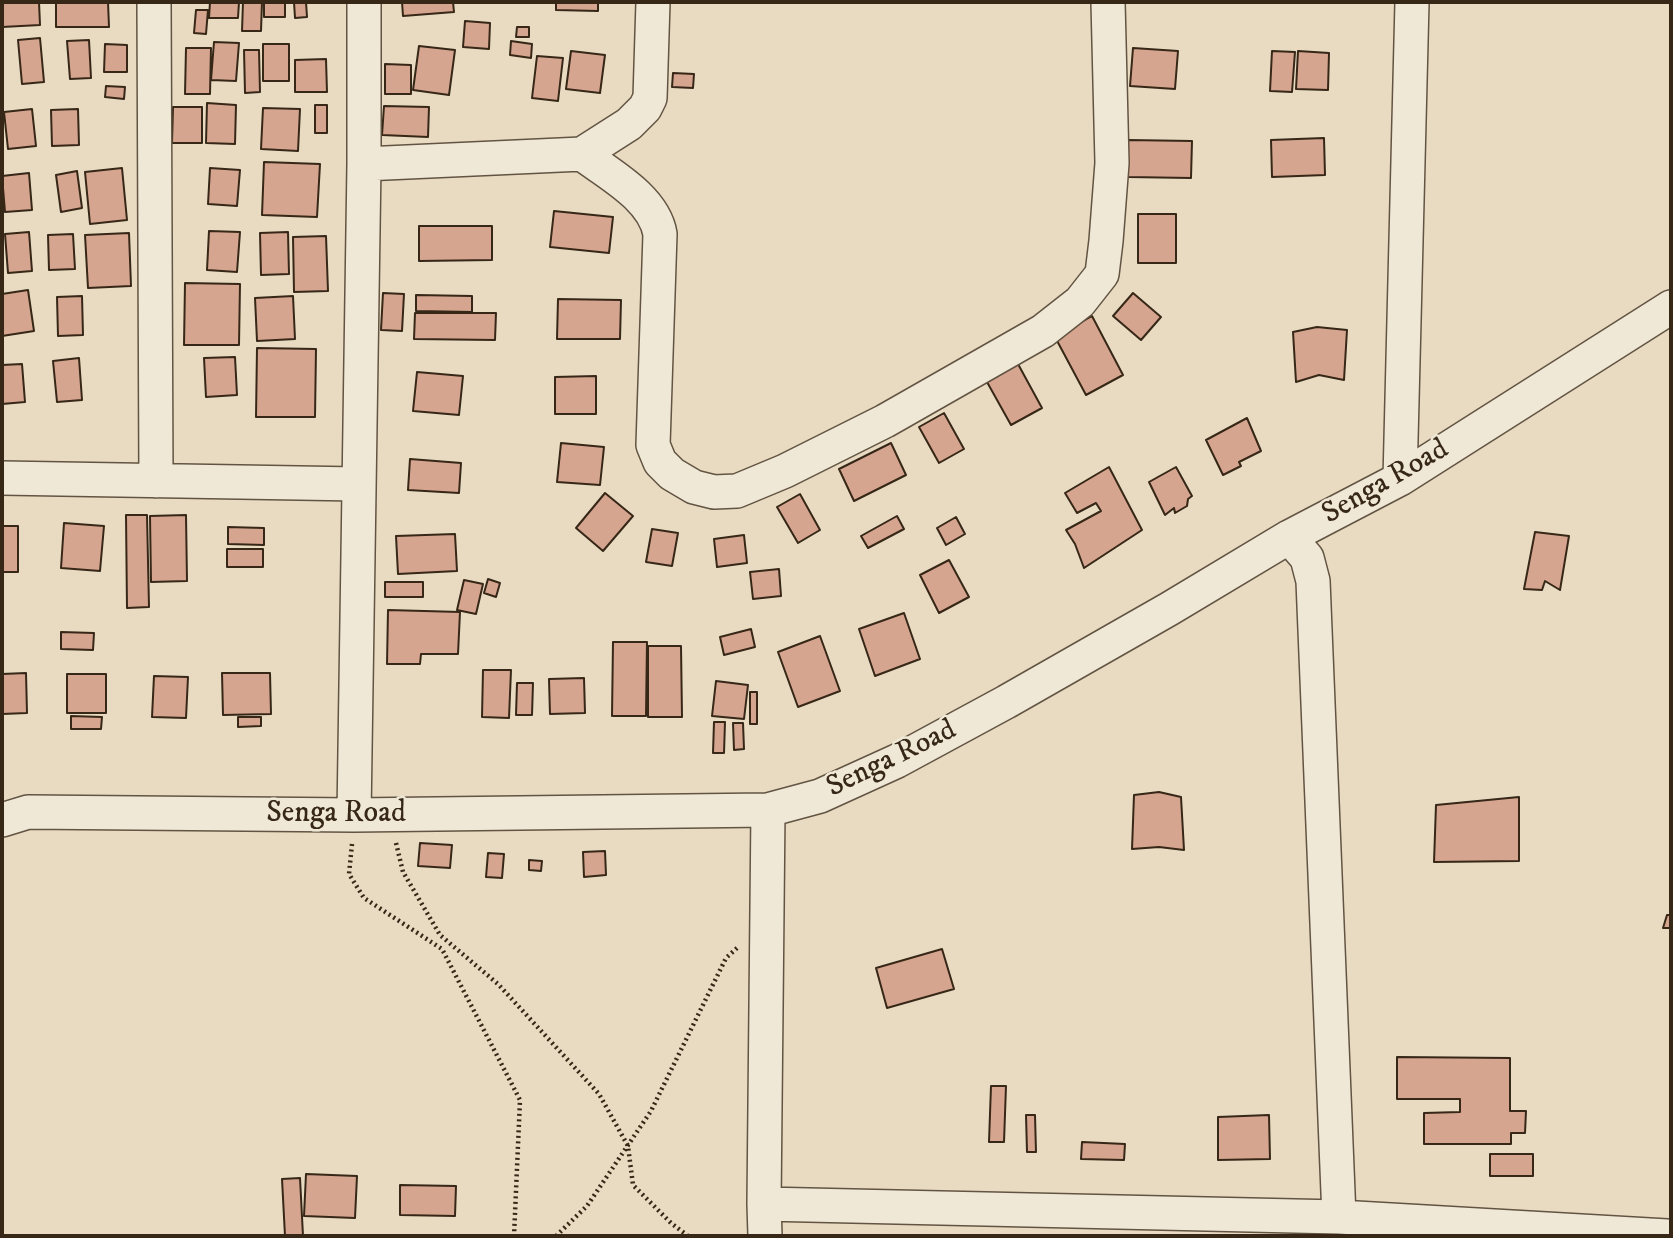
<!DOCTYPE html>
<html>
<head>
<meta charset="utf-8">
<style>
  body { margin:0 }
  #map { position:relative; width:1673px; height:1238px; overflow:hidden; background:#e8dbc1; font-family:"IM FELL DW Pica",serif }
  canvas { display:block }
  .frame { position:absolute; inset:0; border:4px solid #362717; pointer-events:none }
</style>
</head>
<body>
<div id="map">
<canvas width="1673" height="1238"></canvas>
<div class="frame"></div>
</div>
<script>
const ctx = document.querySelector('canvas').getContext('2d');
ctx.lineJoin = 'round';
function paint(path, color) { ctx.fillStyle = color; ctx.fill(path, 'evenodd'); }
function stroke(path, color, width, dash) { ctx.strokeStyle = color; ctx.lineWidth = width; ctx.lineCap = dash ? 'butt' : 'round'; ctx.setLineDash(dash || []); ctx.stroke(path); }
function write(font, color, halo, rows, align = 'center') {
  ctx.font = font + ' "IM FELL DW Pica",serif'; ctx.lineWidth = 5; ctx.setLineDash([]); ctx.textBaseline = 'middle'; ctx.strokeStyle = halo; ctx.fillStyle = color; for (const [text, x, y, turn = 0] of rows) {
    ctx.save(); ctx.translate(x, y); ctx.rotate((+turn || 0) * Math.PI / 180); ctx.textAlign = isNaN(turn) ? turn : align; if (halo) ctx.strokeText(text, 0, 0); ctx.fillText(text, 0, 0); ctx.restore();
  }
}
const building = new Path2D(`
  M2,2H39L40,25L2,27Z
  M56,2H108L109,27H56Z
  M210,2H239L238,18H209Z
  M243,2H262L261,31H242Z
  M264,2H285V17H264Z
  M294,2H306L307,17L295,18Z
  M402,2H453L454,12L403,16Z
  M556,2H598V11L556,10Z
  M196,10H208L206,34L194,33Z
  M465,21L490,23L489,49L463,47Z
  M517,27H529V37H516Z
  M40,38L44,82L22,84L18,40Z
  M89,40L91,78L70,79L67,41Z
  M511,41L532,44L531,58L510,55Z
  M214,42L239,43L236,81L211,80Z
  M105,44L127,45V72H104Z
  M263,44H289V81H263Z
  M419,46L455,50L449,95L413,90Z
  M186,48H211L210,94H185Z
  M1133,48L1178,51L1175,89L1130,86Z
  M244,50H259L260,92L245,93Z
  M571,51L605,55L600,93L566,89Z
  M1272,51L1295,52L1292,92L1270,91Z
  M1298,51L1329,53L1328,90L1296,89Z
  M537,56L563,58L558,101L532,98Z
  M326,59L327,92H295V60Z
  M385,64L411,65V94H385Z
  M673,73L694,74L693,88L672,87Z
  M106,86L125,87L124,99L105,97Z
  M207,103L236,105L235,144L206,143Z
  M315,105H327V133H315Z
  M384,106L429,107L428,137L382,135Z
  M173,107H202V143H172Z
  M263,108L300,109L298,151L261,149Z
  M32,109L36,146L8,149L4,112Z
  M78,109L79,145L52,146L51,110Z
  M1324,138L1325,175L1272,177L1271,140Z
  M1128,140L1192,141L1191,178L1128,177Z
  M264,162L320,164L317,217L262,215Z
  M122,168L127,220L90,224L85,172Z
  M210,168L240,170L237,206L208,204Z
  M77,171L82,208L61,212L56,175Z
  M29,173L32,210L5,212L2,176Z
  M554,211L613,217L609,253L550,247Z
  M1138,214H1176V263H1138Z
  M419,226H492V260L419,261Z
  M209,231L240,232L237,272L207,270Z
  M29,232L32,271L8,273L5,234Z
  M288,232L289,274L261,275L260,233Z
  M129,233L131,286L88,288L85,235Z
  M73,234L75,269L49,270L48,235Z
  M326,236L328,291L294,292L293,237Z
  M185,283L240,284L239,345H184Z
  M28,290L34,331L2,336V294Z
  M383,293L404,294L402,331L381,330Z
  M1133,293L1161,317L1141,340L1113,316Z
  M416,295L472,296V312L416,311Z
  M82,296L83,335L58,336L57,297Z
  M293,296L295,339L257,341L255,298Z
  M558,299L621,300L620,339H557Z
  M415,313H496L495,340L414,339Z
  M1092,316L1123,375L1086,395L1055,337Z
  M1317,327L1347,330L1344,380L1319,375L1296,382L1293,332Z
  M257,348L316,349L315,417H256Z
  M235,357L237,395L206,397L204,358Z
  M79,358L82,400L57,402L53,361Z
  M22,364L25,402L2,404V365Z
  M1018,364L1042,408L1011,425L987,382Z
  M417,372L463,376L459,415L413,411Z
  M596,376V414H555V377Z
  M944,413L964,449L939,463L919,427Z
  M1247,418L1261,451L1239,462L1241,466L1223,475L1206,440Z
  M561,443L604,447L600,485L557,482Z
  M891,443L906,475L854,501L839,469Z
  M410,459L461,463L459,493L408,490Z
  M1109,467L1142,530L1084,568L1075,544L1066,530L1101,511L1096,503L1077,513L1065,493Z
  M1176,467L1192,496L1188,499L1187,506L1175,513L1174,508L1165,515L1149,482Z
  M605,493L633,516L603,551L576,528Z
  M800,494L820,530L798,543L777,507Z
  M126,515H147L149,607L127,608Z
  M186,515L187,581L151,582L150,516Z
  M897,516L904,529L868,548L861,536Z
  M956,517L965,534L946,545L937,528Z
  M64,523L104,526L100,571L61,568Z
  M2,526H18V572H2Z
  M228,527L264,528V545L228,544Z
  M652,529L678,533L672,566L646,562Z
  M1535,532L1569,536L1560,590L1545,581L1542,590L1524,589Z
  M455,534L457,571L398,574L396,536Z
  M744,535L747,563L717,567L714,539Z
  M227,549H263V567H227Z
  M949,560L969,597L939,613L920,575Z
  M779,569L781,596L753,599L750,572Z
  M488,579L500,583L496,597L484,593Z
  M464,580L483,584L476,614L457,610Z
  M385,582H423V597H385Z
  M388,610L460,612L458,654H421L420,664H387Z
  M904,613L920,659L875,676L859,629Z
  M751,629L755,647L724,655L720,637Z
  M61,632L94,633L93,650L61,649Z
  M820,636L840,691L798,707L778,652Z
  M613,642H647L646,716H612Z
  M648,646H681L682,717H648Z
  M483,670H511L509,718L482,717Z
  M26,673L27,713L2,714V674Z
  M222,673H270L271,714L223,715Z
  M67,674H106V713H67Z
  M154,676L188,677L186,718L152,717Z
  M584,678L585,713L550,714L549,679Z
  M716,681L748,685L744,719L712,716Z
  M517,683H533L532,715H516Z
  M750,692H757V724H750Z
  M71,716L102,717L101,729H71Z
  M238,717H261V726L238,727Z
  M714,722H725L724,753H713Z
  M733,723H743L744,749L734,750Z
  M1159,792L1181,797L1184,850L1159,847L1132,849L1134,795Z
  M1519,797V861L1434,862L1436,805Z
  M420,843L452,845L450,868L418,866Z
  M605,851L606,875L584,877L583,852Z
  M488,853L504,854L502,878L486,877Z
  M529,860L542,861L541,871L529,870Z
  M1667,915H1671V928H1663Z
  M942,949L954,989L887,1008L876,968Z
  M1397,1057L1510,1058V1111H1526L1525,1133H1511V1144H1424V1113L1460,1112V1099H1397Z
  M991,1086H1006L1004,1142H989Z
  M1026,1115H1035L1036,1152H1027Z
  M1269,1115L1270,1159L1218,1160V1117Z
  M1082,1142L1125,1144L1124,1160L1081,1159Z
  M1490,1154H1533V1176H1490Z
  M306,1174L357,1176L355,1218L304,1216Z
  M300,1178L303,1236H285L282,1179Z
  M400,1185L456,1186L455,1216L400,1215Z`);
paint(building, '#d6a590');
stroke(building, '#362717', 2);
const street = new Path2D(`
  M154,2L156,481
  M582,154C609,174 654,198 660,234L653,445L660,462L672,474L694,487L714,492L737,491L785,471L885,421L1043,331L1080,302L1102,274L1106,241L1112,163L1108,2
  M364,164L582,154L629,124L645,108L650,98L653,2
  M2,478L358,484
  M1400,479L1412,2
  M1289,537L1307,558L1313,581L1339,1217
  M354,815L364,164V2
  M2,820L28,812L354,815L768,810L820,796L897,761L1006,702L1169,609L1289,537L1400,479L1671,307
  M764,1204L1339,1217L1667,1236
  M765,1236L764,1204L768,810`);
stroke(street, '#625442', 36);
stroke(new Path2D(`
  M396,843L403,872L440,935L498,984L599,1094L628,1146L633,1185L671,1223L688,1236
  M352,844L349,874L364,898L442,949L520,1100L514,1236
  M556,1236L587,1206L651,1111L726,958L737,948`), '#362717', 4.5, [2, 3.5]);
stroke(street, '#f0e8d7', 33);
write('30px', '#362717', '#f0e8d7', [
  ["Senga Road",1386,483,-30],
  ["Senga Road",892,760,-26],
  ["Senga Road",336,815]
]);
</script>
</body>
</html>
